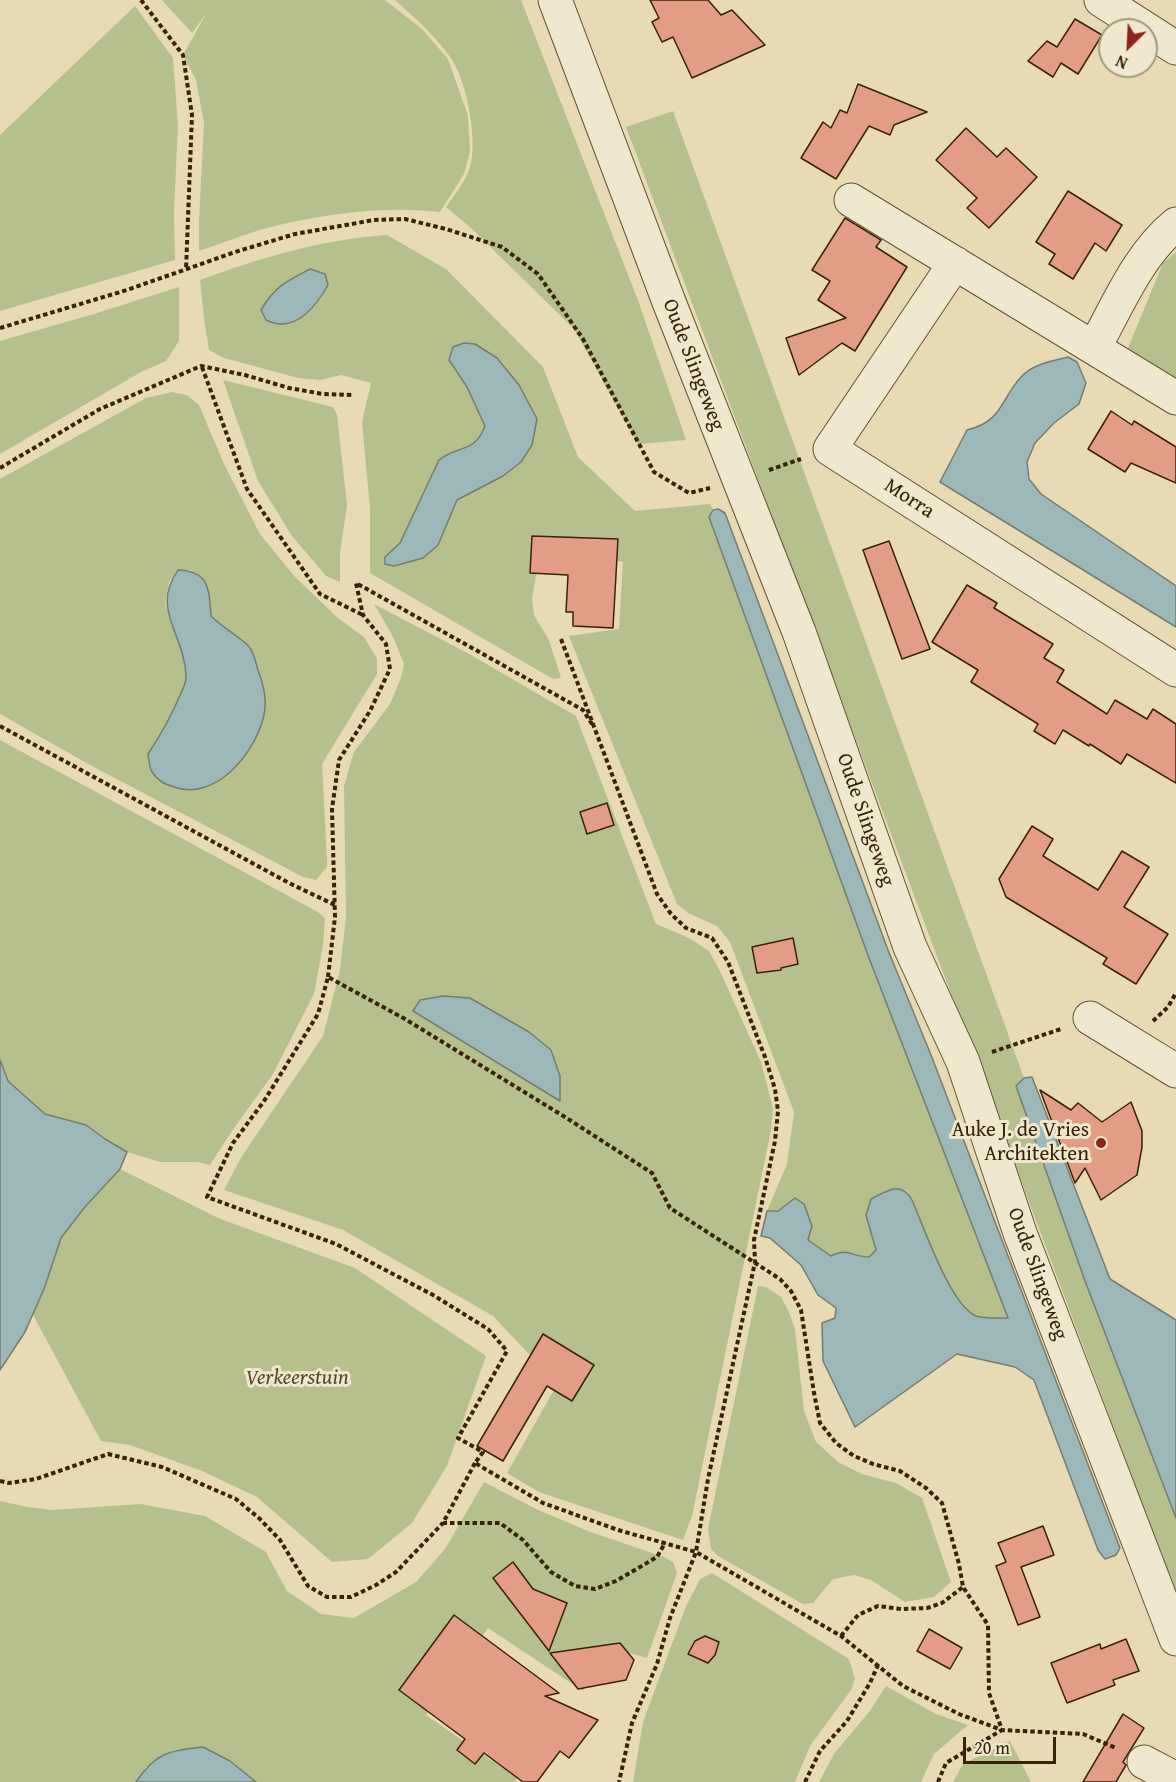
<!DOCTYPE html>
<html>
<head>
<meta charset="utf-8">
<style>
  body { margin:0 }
  #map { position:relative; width:1176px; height:1782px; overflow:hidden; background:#e8dbb3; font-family:"Gentium Book Plus",serif }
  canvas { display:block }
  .north { position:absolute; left:1098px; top:18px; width:60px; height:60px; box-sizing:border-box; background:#f0e8ce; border:2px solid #a6997e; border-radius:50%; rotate:204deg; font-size:16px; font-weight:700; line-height:24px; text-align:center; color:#382307 }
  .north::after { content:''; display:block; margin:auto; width:21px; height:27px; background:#8f2418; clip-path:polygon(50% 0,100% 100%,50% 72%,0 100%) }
  .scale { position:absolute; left:963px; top:1737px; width:93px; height:27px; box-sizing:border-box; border:3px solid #382307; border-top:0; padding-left:8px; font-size:18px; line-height:21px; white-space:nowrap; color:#382307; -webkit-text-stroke:4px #f0e8ce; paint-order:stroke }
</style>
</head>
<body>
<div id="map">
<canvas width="1176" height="1782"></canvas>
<div class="north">N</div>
<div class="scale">20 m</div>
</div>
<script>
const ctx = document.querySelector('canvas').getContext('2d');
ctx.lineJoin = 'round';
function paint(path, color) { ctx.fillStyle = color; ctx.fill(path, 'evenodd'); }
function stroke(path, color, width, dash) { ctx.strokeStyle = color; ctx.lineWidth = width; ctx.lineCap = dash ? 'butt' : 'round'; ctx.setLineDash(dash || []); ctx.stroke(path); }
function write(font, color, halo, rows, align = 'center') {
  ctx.font = font + ' "Gentium Book Plus",serif'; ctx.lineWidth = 6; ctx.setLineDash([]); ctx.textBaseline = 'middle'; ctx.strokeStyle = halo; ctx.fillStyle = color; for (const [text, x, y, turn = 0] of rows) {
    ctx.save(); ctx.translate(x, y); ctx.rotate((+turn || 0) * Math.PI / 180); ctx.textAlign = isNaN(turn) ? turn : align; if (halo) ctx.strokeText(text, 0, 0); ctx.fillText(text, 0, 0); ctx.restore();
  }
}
paint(new Path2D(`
  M162,0H385L422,29L448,59L468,116L470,152L464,174L440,212C387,206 331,213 279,225C252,231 226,242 199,251V221L204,123L196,80L183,55L206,14L192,33Z
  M395,0H521L639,303L686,440L638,444L574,329L471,228L446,207C454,195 466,181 470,167C478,142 467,82 452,60C437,37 415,18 395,0Z
  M135,6L173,58L178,125L174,211L175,260L0,311V135Z
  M673,111L1024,1078L1016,1086L1085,1281L1176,1518V1594L626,127Z
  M387,235L446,269L543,367L578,457L635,511L710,504L713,510L709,517L869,958L1008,1318C998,1318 985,1320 976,1316C946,1304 925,1220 907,1191C887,1184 878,1201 866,1215L876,1250L869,1257C854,1257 846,1248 831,1257L808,1240L812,1226L804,1204C791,1205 780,1211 767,1211L787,1164L794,1112L730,942L717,926L688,913L677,904L569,636L619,629L623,562L563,552L548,556L536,575L532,599L534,615L549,640L561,678L553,679L370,573V508L362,422L371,383L341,375L321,380L298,378L224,358L209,350L204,319L200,280C260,258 323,239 387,235ZM497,358L519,385L537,419L521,462L503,476L457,500L438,545L385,557L400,543L446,455C467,447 476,447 485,425L467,387L449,360Z
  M1176,252V401L1121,365L1163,263Z
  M179,287V341L166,361L141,372L0,454V341L97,313Z
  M223,380L333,407L337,415L347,505L340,553V582L326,576L292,536L258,481Z
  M172,392L187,395L199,405L224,464L260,534L295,577L338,618L364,637L377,658V674L322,764L327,861V867L316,880L303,877L90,765L0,714V479L146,398ZM177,570H191L210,595L211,616C220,625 247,642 250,648C253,653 255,660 257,666C273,711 261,737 232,771L148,754L170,722L187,678L183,654L165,604L169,582Z
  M374,604L471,655L576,716L656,924L691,939L709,951L719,969L761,1062L773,1108L771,1130L692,1516L683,1540L539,1492L507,1473L563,1374L529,1354L493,1316L343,1230L224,1190L242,1156L323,1036L340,970L346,917L344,786L354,752L390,704L401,678L404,664L393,637ZM443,996L470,998L529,1032Z
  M0,740L318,912L325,918L323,945L314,994L273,1074L232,1131L210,1165L197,1162H160L127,1152L105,1139L86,1125L45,1114L8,1081L0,1060Z
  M120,1169L218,1218L355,1268L486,1356L447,1466L412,1523L368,1559L332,1562L257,1497L202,1471L130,1445L101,1441L33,1315L44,1289L61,1238L84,1208Z
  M758,1286L766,1287L781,1297L789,1312L795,1329L804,1411L816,1442L838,1462L862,1474L896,1483L922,1498L951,1582L934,1597L905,1602L871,1580L854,1575L833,1579L813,1603L803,1604L718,1556L711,1549L708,1529Z
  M484,1482L536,1509L588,1531L664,1557L673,1562L677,1573L647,1658L609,1647L583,1691L488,1628L426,1715L517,1778L515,1782H256L230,1761L146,1767L136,1782H0V1501L27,1507L52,1510L140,1504L205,1516L266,1552L287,1591L321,1614L354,1618L416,1582L445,1549Z
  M712,1573L849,1659L855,1679L851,1690L810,1746L795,1782H633L643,1722L686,1606L700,1579Z
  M886,1686L936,1714L968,1725L934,1754L921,1782H819L834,1754L869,1712Z
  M1010,1741L1031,1782H953L963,1764Z`), '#b6c08c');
const water = new Path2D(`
  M310,269L325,274L328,285C315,308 294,334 266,320L261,310C275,286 287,281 310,269Z
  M464,343L475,344L497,358L519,385L537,419L532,445L521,462L503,476L457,500L438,545L423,558L394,566L385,564V557L400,543L439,460C460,444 474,454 485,426L467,387L449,360L453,347Z
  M1068,357L1077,362L1086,383L1079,404L1054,423L1035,443L1027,462L1029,479L1041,494L1176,586V627L940,482L967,430C1003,421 1000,400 1021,377C1033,364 1052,361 1068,357Z
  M718,509L725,513L888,950L931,1055L1120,1548L1116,1555L1105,1559L1098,1550L1034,1380L1015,1367L957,1354L855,1427L823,1361L822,1323L835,1318L836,1308L818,1295L801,1265L770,1238L761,1236L767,1211H778L795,1198L804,1204L812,1226L808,1240L831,1256C847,1247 853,1257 869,1257L876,1250L866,1215L871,1199C887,1191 901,1180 912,1200C924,1227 950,1305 976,1316C985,1319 999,1318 1008,1318L869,958L709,517L713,510Z
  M178,570C210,571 209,590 211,616C220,626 246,641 250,648C254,654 256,663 258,670C263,683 267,701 264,715C256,752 216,802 174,787C164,784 158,781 152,772C149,767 149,760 148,754C162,733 171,717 181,693C183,688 187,681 186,676C185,634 150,610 178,570Z
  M443,996L470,998L529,1032L551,1050L560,1076V1101L413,1011L420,1000Z
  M0,1060L8,1081L45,1114L86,1125L105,1139L127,1152L120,1169L84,1208L61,1238L44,1289L25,1332L0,1370Z
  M1032,1077L1110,1279L1176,1320V1518L1085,1281L1016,1086L1024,1078Z
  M203,1747L230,1761L256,1782H136C156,1752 169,1751 203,1747Z`);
paint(water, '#9db8b8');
stroke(water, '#757c71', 1.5);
const building = new Path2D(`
  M650,0H708L721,15L732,10L765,45L692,78L673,37L662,42L652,22L659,18Z
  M1075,19L1102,35L1078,74L1061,63L1053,77L1028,61L1047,41L1057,47Z
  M858,84L927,112L894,125L890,135L869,126L836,179L801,158L823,122L831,128L840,110L847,113Z
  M966,128L997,157L1006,148L1037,177L989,228L967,208L977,198L936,160Z
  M1068,191L1122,225L1106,251L1095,243L1073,279L1049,264L1055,254L1036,242Z
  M845,218L881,240L876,247L907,267L855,351L842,343L799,375L786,338L846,318L818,300L830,281L812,270Z
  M1111,411L1132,425L1134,421L1176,447V483L1131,463L1125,472L1088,449Z
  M532,536L618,539L613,628L573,626V612H566L568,575L530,573Z
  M889,541L930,649L902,659L863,550Z
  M967,585L997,603L994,608L1053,644L1044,658L1064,670L1057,682L1107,714L1115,700L1147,719L1153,709L1176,724V783L1127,754L1121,764L1090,744L1089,746L1063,730L1055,744L1034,731L1038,724L971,682L978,670L932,642Z
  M607,803L614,825L587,834L580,812Z
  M1032,826L1053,839L1043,856L1098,890L1122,851L1149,867L1124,907L1168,934L1136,984L1103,964L1107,958L1006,897L999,879Z
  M793,938L798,964L781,968V970L757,973L752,947Z
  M1040,1090L1071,1110L1078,1103L1102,1122L1131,1102L1142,1131V1147L1137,1175L1101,1200L1085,1168L1075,1183Z
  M543,1334L594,1365L572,1401L547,1386L503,1461L477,1446Z
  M1043,1526L1054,1555L1021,1567L1040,1617L1018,1625L996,1566L1006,1562L998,1543Z
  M513,1562L533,1589L567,1603L549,1651L493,1578Z
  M454,1615L559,1693L545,1696L598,1720L569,1758L560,1751L537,1782H523L484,1753L475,1764L457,1750L465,1739L399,1690Z
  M929,1629L962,1648L950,1669L917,1651Z
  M705,1636L719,1642L715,1655L708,1663L688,1654L695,1641Z
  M1126,1639L1139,1671L1113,1680L1115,1685L1067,1703L1051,1663L1100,1644L1101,1649Z
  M620,1643L634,1660L626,1680L578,1689L550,1653Z
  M1123,1714L1144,1728L1123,1762L1126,1765L1116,1782H1083Z`);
paint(building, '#e49d85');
stroke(building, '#382307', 1.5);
const minor = new Path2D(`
  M555,0L669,302L799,632L910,947L963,1062L1020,1233L1176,1639
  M1101,0L1176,48
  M851,200L1176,398
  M955,263L830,449L1176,670
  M1094,348C1118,305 1138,255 1176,224
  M1090,1018L1176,1071
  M1144,1762L1176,1779`);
stroke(minor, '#645132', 35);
stroke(new Path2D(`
  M141,0L183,55L192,115L186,270
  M0,328L127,290L235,252L295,234L374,220L405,219L446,229L502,247L538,274L583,339L654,472L689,493L710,488
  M202,367L247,489L320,594L363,615
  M0,468L100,409L201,366L245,375L289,388L323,394L352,395
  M769,470L801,459
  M561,639L657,894L671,914L686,928L712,938L728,962L765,1057L775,1089L778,1111L775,1141L754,1240L755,1262L708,1479L696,1552L670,1618L657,1664L632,1723L619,1782
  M0,726L289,883L335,905
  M328,977L335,917L332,809L339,760L370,711L390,669L386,644L363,615L356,583L583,710L592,724
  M1153,1021L1168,1007L1176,993
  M992,1052L1061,1029
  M475,1463L443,1523H500L523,1540L551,1572L575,1586L595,1589L616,1581L657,1557L665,1543
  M0,1481L9,1483L36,1479L108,1454L162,1467L236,1499L260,1519L280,1540L308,1586L327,1597H351L376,1585L396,1572L443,1523
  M841,1636L858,1615L878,1606L901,1609L927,1608L942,1603L963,1587
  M805,1782L820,1751L847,1721L870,1683L878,1665
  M938,1782L946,1763L1002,1730L989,1693L988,1625L963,1587L959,1564L942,1503L926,1488L900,1471L873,1464L854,1456L836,1443L820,1423L814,1393L801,1310L791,1291L780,1279L670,1208L652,1173L565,1117L405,1019L328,977L318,1014L264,1101L233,1143L207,1197L336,1244L433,1295L488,1329L507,1351L458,1438L483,1452L475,1463L543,1503L618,1530L696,1552L841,1636L903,1686L959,1714L1002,1730L1083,1734L1116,1748`), '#382307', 4, [4.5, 3]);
stroke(minor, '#f0e8ce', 33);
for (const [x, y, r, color] of [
  [1101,1143,6,"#8f2418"]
]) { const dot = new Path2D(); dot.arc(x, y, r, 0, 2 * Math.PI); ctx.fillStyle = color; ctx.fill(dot); stroke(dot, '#f0e8ce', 2); }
write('21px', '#382307', '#f0e8ce', [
  ["Oude Slingeweg",693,365,69],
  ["Morra",909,499,33],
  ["Oude Slingeweg",865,820,71],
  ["Oude Slingeweg",1037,1274,70]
]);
write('21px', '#382307', '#f0e8ce', [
  ["Auke J. de Vries",1089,1131],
  ["Architekten",1089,1155]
], 'right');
write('italic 21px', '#584a28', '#f0e8ce', [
  ["Verkeerstuin",297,1379]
]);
</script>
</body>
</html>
